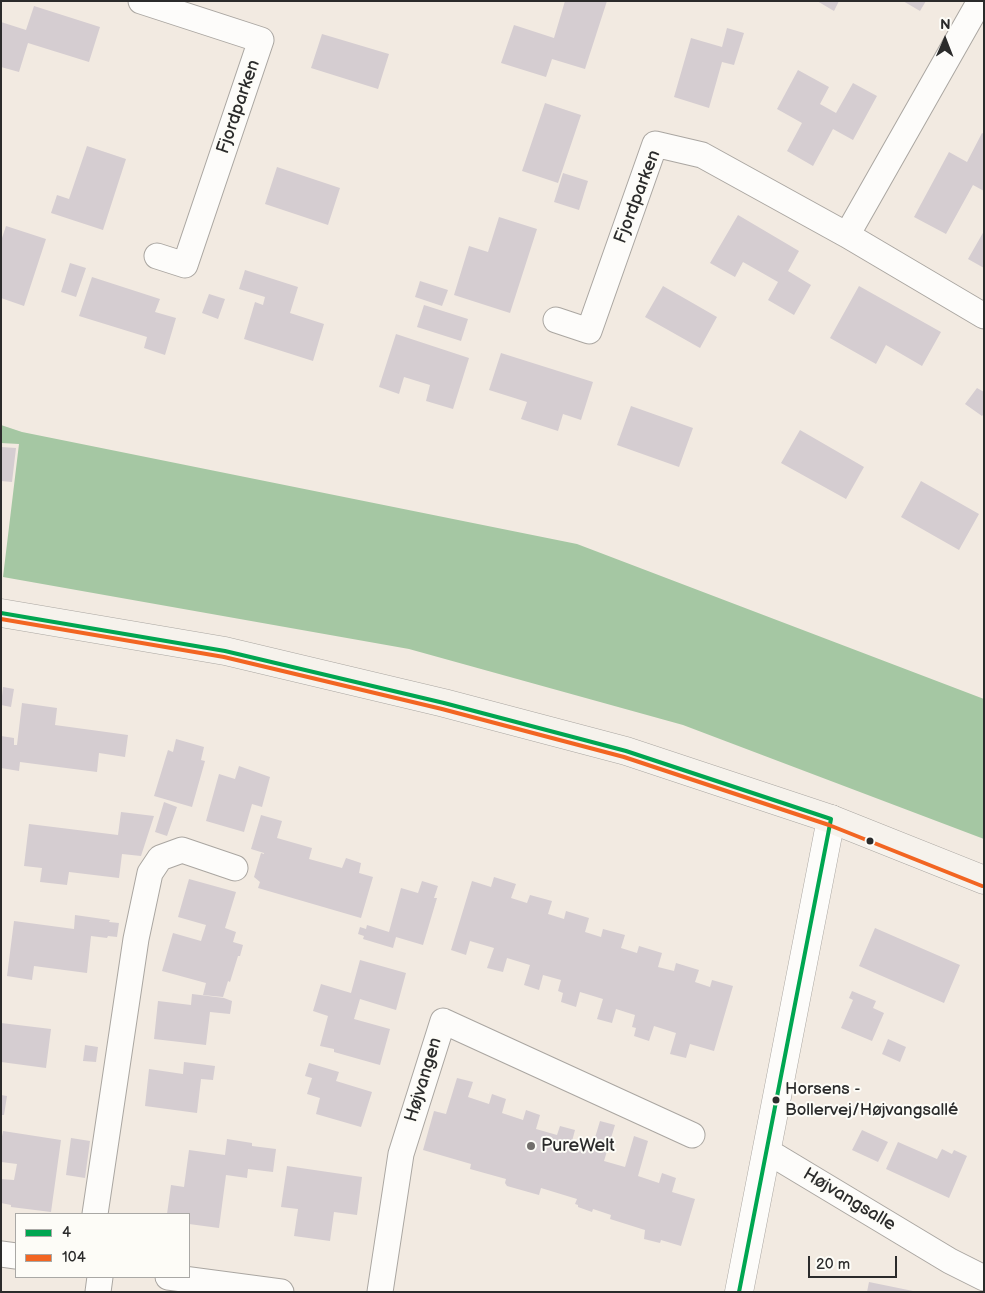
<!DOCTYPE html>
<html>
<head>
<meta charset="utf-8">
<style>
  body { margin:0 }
  #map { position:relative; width:985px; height:1293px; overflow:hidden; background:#f2eae1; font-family:"Balsamiq Sans",sans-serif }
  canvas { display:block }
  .frame { position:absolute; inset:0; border:2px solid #2b2b2b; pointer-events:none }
  .legend { position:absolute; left:15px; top:1213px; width:175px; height:65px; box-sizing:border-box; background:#fdfcf7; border:1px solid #a9a8a5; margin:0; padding:6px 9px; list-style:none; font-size:15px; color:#2b2b2b }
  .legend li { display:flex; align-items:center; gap:10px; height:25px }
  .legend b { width:25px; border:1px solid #a9a8a5 }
  .north { position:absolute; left:920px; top:15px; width:50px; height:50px; -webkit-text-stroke:4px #fdfcf7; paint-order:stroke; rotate:1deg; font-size:14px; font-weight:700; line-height:20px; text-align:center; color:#2b2b2b }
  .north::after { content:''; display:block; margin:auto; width:18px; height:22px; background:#2b2b2b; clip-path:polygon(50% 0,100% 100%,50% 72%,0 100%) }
  .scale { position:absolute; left:808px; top:1256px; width:89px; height:22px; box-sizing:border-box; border:2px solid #2b2b2b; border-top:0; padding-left:6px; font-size:15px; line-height:18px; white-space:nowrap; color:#2b2b2b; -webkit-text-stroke:4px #fdfcf7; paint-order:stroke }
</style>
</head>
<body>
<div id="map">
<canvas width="985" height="1293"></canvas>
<div class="frame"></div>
<ul class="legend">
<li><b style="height:6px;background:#00a651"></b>4</li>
<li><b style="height:6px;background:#f26522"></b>104</li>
</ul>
<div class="north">N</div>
<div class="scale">20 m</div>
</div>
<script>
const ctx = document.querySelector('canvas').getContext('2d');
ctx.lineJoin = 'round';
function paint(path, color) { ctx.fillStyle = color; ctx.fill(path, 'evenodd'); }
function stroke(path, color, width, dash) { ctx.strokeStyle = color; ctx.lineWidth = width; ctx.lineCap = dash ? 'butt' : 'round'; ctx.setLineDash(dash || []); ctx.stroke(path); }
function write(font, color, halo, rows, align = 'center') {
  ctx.font = font + ' "Balsamiq Sans",sans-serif'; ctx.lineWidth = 4; ctx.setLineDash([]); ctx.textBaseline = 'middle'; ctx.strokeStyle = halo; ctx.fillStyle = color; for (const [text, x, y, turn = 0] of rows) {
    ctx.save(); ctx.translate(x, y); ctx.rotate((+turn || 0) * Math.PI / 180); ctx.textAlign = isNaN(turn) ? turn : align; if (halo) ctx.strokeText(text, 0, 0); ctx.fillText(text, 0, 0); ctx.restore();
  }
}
paint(new Path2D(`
  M1,425L22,432L577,544L984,699V839L683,725L409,649L3,577L19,444L1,443Z`), '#a5c7a3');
paint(new Path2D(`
  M565,1H607L585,69L552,59L546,77L501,63L514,25L554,38Z
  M817,1H839L834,11Z
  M903,1H926L920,11Z
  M34,6L100,27L89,62L28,43L19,72L1,67V22L26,30Z
  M727,28L744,33L734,65L722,62L709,108L674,97L691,38L722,47Z
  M322,34L389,54L378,89L311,68Z
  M798,70L829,87L820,104L836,113L853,83L877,96L853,140L833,129L813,166L787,151L802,123L777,109Z
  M545,103L581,115L558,183L522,171Z
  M982,133L984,134V191L973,185L946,234L914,217L949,152L967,162Z
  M87,146L126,159L103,230L51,213L57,195L69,199Z
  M277,167L340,188L328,225L265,204Z
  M563,173L588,181L579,210L554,202Z
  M738,215L799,251L788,271L811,285L794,315L768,300L778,282L743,262L735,277L710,263Z
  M499,217L537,229L510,313L454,295L469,246L488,252Z
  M6,226L46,239L24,306L1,298V241Z
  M984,231V268L968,259Z
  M70,263L86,268L76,297L61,292Z
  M245,270L298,287L290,313L324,324L313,361L244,339L255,302L263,305L265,297L239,289Z
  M92,277L160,299L155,312L176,318L165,355L144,348L147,337L79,316Z
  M420,281L448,290L442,306L415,297Z
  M663,286L717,317L700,348L645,317Z
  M859,286L941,332L922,366L886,345L876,364L830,338Z
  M209,294L225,299L218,319L202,313Z
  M424,305L468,319L461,341L417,327Z
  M396,334L469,358L453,409L426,401L430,385L404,377L399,394L379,387Z
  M501,353L593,382L581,420L563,414L558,431L521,419L527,402L489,390Z
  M977,388L984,392V414L982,416L965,404Z
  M631,406L693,428L679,467L617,445Z
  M800,430L864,467L846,499L781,463Z
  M1,447L16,448L12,482L1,481Z
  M921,481L979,514L959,550L901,517Z
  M3,687L14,689L11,707L1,705Z
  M22,703L57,708L55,725L128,735L125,757L99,753L97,772L20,762L19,771L1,768V736L14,738V745H17Z
  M176,739L204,747L201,760L205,761L192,807L154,796L168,750L173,752Z
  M239,766L270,777L262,807L252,804L244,832L206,821L219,774L235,779Z
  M164,802L177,807L167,836L155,832Z
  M121,812L154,816L141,856L122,854L119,878L69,872L67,885L40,882L42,868L24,866L29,824L118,835Z
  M261,815L282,821L277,838L312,848L309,859L342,868L346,858L361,863L359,873L373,877L361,918L258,888L260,882L254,877L261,853L264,854V853L251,849Z
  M494,877L516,884L511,898L527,903L530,895L552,901L548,914L564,919L566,911L589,918L585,932L601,937L603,929L625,935L621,948L637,953L639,946L662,953L658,967L674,971L676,963L699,970L695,982L710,987L712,980L733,986L714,1051L690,1044L686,1058L670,1054L676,1033L654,1026L649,1041L634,1036L636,1028L632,1027L635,1015L616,1009L612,1023L597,1019L603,999L580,992L576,1007L561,1002L563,993L558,991L561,980L543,975L539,990L524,985L530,965L507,958L503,972L487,968L494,948L470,941L466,955L451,950L472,881L491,887Z
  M189,879L236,892L225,928L236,932L233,942L243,945L240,956H238L230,982L228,981L223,997L203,995L206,983L162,971L173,933L201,941L206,925L178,917Z
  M422,881L438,886L434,898H437L423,945L396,937L393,948L363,939L364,936L358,934L360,927L366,929L367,925L389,932L401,888L418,893Z
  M75,915L110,920L109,922L119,923L117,937L108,936L107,938L91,936L87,973L34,966L32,980L7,976L14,921L74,929Z
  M875,928L960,965L944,1003L859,966Z
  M360,960L406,973L396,1010L360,999L354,1019L390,1029L380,1065L334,1052V1049L320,1046L328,1016L313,1011L321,984L351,993Z
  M852,991L876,1001L873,1008L884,1013L872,1041L841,1028L853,1000L849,998Z
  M192,994L224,998L232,1001L230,1014L210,1012L206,1045L154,1039L158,1001L191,1005Z
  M1,1023L51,1029L46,1068L1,1062Z
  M888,1039L906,1047L900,1062L882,1054Z
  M85,1045L98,1047L96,1062L83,1061Z
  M184,1062L215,1066L213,1080L201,1079L197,1113L145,1106L149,1069L183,1074Z
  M309,1063L339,1072L336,1081L372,1092L361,1127L316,1114L320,1098L307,1094L312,1078L305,1076Z
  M457,1078L473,1082L468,1097L489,1104L492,1094L506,1099L502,1113L523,1120L526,1110L540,1115L536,1129L557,1135L560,1126L575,1130L571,1145L591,1151L600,1121L615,1125L604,1161L625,1167L634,1136L648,1141L638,1176L659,1183L662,1173L676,1178L672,1192L695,1199L681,1246L661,1240L660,1243L644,1239L645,1230L610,1219L611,1215L593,1209L592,1212L578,1207V1205L575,1204L577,1199L541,1188L539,1195L507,1186L505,1183L506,1179L470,1169L471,1164L423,1150L434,1111L446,1114Z
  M1,1095L7,1096L4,1115H1Z
  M862,1130L888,1142L878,1162L852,1150Z
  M3,1131L61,1140L51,1212L11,1207V1205L1,1203V1179L14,1180L17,1164L1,1162V1142Z
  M71,1138L90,1141L85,1178L66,1175Z
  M227,1139L252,1143V1146L276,1149L273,1172L248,1169L247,1178L226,1175L219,1228L189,1224V1214H167L171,1185L184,1187L189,1150L225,1155Z
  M898,1142L937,1159L942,1149L952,1154L954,1150L967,1156L949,1198L886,1169Z
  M287,1166L362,1177L357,1215L334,1212L330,1241L294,1236L298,1209L281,1207Z
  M869,1282L913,1291V1292H867Z`), '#d5cdd1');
const minor = new Path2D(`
  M141,1L261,40L185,265L157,256
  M847,235L984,316
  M556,320L589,331L655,144L702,155L847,235L980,1
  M767,1151L950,1261L984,1278
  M95,1214L136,939L150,873L160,858L182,850L235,868
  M1,1254L16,1256
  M168,1277L281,1292
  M98,1292L100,1277
  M380,1292L401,1154L443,1021L692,1135`);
const tertiary = new Path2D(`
  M739,1292L831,819`);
const secondary = new Path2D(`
  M1,613L225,651L444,703L626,751L831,819L984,880`);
stroke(minor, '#aaa6a1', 27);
stroke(tertiary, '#aaa6a1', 29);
stroke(secondary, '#aaa6a1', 29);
stroke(minor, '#fdfcfa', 25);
stroke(tertiary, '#fdfcfa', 28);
stroke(secondary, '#f6f2ec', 28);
stroke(new Path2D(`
  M1,613L225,651L444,703L626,751L831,819L739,1292`), '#00a651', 4);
stroke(new Path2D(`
  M1,619L224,657L442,709L624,757L829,825L982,886`), '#f26522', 4);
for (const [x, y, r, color] of [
  [870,841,4.5,"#2b2b2b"],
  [776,1100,4.5,"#2b2b2b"],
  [531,1146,5,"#716e6b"]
]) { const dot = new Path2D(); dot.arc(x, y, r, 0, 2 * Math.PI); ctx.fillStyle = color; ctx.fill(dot); stroke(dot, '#fdfcf7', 2); }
write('17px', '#2b2b2b', '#fdfcf7', [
  ["Horsens -",785,1090],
  ["Bollervej/Højvangsallé",785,1111]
], 'left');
write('18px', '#2b2b2b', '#fdfcf7', [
  ["Fjordparken",239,107,-71],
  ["Fjordparken",638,197,-69],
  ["Højvangen",424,1080,-73],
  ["Højvangsalle",849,1200,31]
]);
write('18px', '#2b2b2b', '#fdfcf7', [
  ["PureWelt",541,1146]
], 'left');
</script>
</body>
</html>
